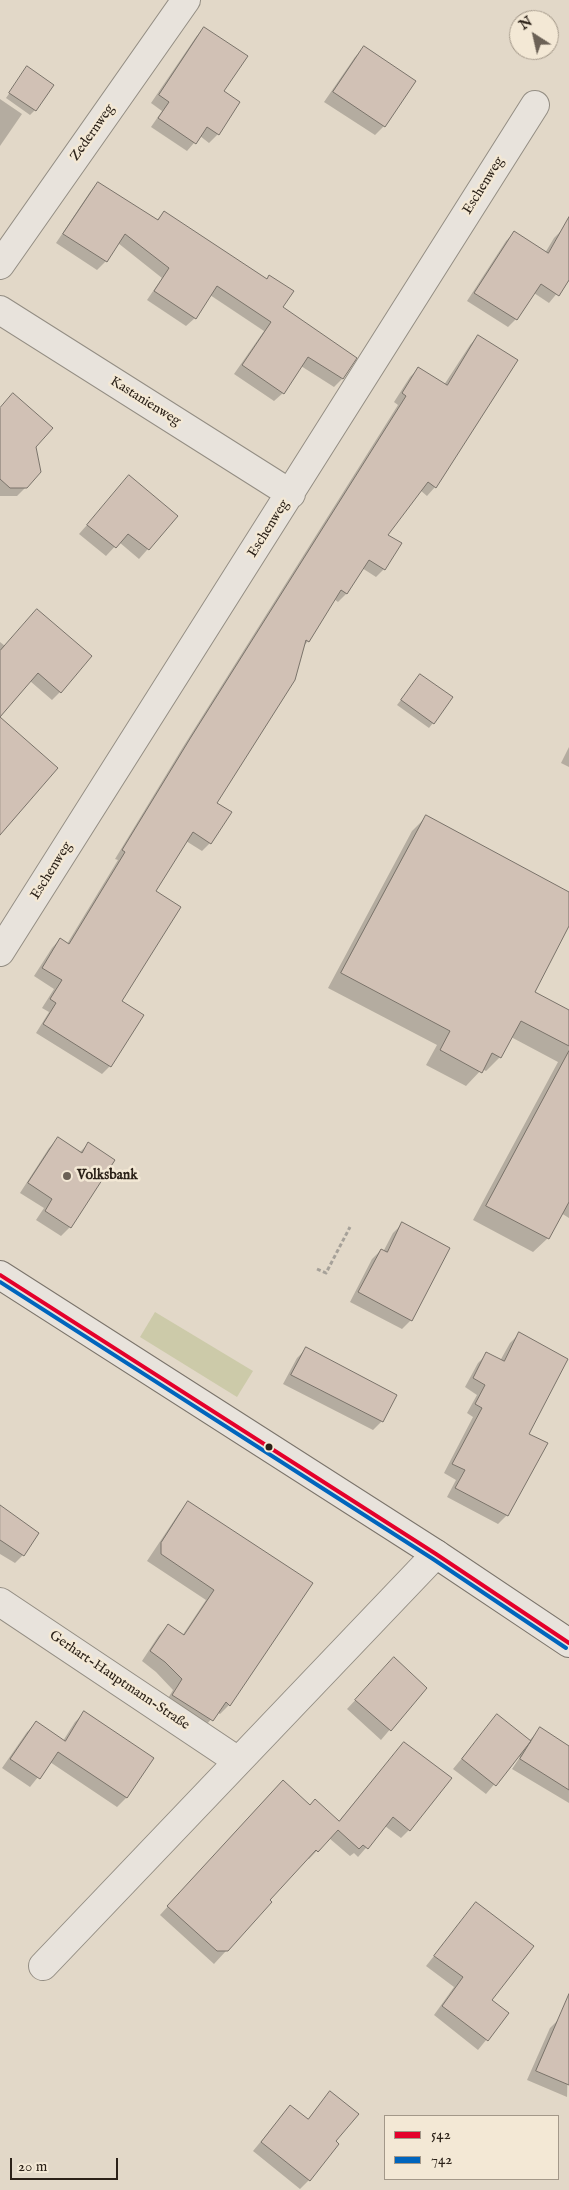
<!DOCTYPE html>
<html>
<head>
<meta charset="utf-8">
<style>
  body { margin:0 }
  #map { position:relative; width:569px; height:2190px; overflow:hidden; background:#e2d8c8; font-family:"IM FELL English",serif }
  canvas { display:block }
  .legend { position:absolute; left:384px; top:2115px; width:175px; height:65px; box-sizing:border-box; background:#f3e8d5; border:1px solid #a39889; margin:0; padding:6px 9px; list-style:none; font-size:15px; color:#2b2118 }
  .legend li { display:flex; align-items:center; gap:10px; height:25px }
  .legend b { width:25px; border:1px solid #a39889 }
  .north { position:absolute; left:509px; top:10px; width:50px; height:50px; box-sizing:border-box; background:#f3e8d5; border:1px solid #a39889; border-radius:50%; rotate:325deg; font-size:14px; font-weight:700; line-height:20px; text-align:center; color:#2b2118 }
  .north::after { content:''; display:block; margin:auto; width:18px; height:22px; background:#6b6156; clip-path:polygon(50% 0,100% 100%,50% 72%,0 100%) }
  .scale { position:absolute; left:10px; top:2158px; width:108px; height:22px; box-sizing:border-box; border:2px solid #2b2118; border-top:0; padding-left:6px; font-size:15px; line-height:18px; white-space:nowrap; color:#2b2118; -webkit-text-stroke:4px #f3e8d5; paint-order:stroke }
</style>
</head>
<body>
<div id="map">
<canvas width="569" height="2190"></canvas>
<ul class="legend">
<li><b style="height:6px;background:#e4002b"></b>542</li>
<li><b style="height:6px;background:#0065bd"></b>742</li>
</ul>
<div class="north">N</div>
<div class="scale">20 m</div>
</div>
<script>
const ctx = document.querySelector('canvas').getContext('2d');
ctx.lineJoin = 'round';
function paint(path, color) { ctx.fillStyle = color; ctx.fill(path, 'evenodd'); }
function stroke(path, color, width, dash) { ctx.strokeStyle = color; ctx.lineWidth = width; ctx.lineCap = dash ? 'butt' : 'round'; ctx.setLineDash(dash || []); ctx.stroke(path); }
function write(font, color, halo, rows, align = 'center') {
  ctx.font = font + ' "IM FELL English",serif'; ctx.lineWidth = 5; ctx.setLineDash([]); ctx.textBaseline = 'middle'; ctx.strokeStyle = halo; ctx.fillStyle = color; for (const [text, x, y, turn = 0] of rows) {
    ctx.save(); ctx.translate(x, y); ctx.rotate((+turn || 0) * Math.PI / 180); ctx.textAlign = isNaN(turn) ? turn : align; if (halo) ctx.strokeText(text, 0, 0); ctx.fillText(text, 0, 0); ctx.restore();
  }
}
paint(new Path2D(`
  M155,1312L253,1371L237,1397L140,1337Z`), '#cccaa9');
paint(new Path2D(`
  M204,28L223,91L218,134L209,143L200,136L187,151L151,127L162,111L151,103L196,37Z
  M364,48L384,126L375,135L324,102L355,57Z
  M27,68L35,110L30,115L6,98Z
  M0,99L22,114L0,146Z
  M98,183L156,221L164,212L266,280L269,277L281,307L342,379L334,387L301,366L283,393L274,401L234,374L264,331L210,295L195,318L186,326L147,300L162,278L118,243L106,261L97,270L56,243L90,192Z
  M562,230L569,234V282L567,281L549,303L534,293L516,319L508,327L467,301L506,241L514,233L545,253L554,238Z
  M478,336L435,487L427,496L420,490L386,535L384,569L376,577L362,568L346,594L338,602L334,599L308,641L303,647L215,803L210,843L202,851L186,841L154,892L120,1001L110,1066L102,1074L36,1033L49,1012L42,1008L54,989L34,976L52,948L60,939L67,944L118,860L115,859L183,747L398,405L394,402L410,377L418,369L444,385L470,345Z
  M0,409L35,446L26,487L17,496H0Z
  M129,477L176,517L139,559L119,542L106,556L79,534Z
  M29,619L60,692L52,700L30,681L0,715V642L5,646Z
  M420,675L433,723L429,728L397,705Z
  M569,747V767L561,763Z
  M426,817L569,893V925L533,993L569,1012V1218L561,1213L548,1238L533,1252L473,1220L558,1062L511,1037L500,1057L486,1071L482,1069L466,1086L426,1065L437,1045L328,988L412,831Z
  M58,1139L79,1153L88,1144L70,1227L61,1236L36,1220L44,1208L20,1193L49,1148Z
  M402,1224L411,1320L402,1329L350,1302L372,1259L381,1250L383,1252L393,1233Z
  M519,1334L528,1434L507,1515L498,1524L447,1497L456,1480L444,1473L473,1417L467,1413L477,1395L465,1387L478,1363L487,1354L500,1361L510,1343Z
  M306,1349L382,1421L373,1430L283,1384L297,1358Z
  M188,1503L311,1584L229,1705L220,1714L217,1712L202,1730L164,1705L173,1690L156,1672L142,1661L159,1635L168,1626L182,1636L206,1600L147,1561L179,1513Z
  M0,1506L23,1555L15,1563L0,1554Z
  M385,1668L425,1688L381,1740L347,1709Z
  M84,1713L152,1759L126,1798L117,1807L50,1762L30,1787L2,1768L27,1732L36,1723L63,1741L75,1722Z
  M497,1716L529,1741L540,1729L569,1747V1803L512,1769L520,1757L518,1756L486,1794L453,1769Z
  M404,1744L409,1830L401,1838L385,1826L358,1857L354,1853L350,1856L329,1838L309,1859L307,1858L268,1900L270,1903L214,1964L160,1915L274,1790L338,1822Z
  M476,1903L491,2000L508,2013L478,2050L434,2015L454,1987L426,1966Z
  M559,2019L569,2023L567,2097L527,2080L550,2028Z
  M330,2093L335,2141L309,2180L300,2189L253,2151L290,2106L307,2120Z`), '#0003');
const building = new Path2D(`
  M204,27L248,56L224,91L240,102L219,135L207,127L196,144L158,118L169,102L159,95Z
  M364,46L416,81L385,127L333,92Z
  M27,66L54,85L36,111L9,93Z
  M98,182L158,220L164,211L267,279L269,275L294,291L283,307L357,358L343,379L308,357L284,394L242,365L271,322L217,286L196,319L154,291L169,268L125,234L107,262L63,234Z
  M569,217V280L559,296L541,284L517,320L474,293L514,231L548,253Z
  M478,335L518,360L436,488L428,482L388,535L402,543L385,570L369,560L347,594L341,590L309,642L306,640L295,680L217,803L232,812L211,844L193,832L156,891L181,907L122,1001L144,1015L111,1067L43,1024L56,1003L50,999L62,980L42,968L60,938L69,944L125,852L122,850L191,737L406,396L402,393L418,367L447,385Z
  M13,393L53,428L36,447L41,472L27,488H10L0,479V408Z
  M129,475L178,516L149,550L128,534L116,548L87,525Z
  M37,609L92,656L61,693L38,673L0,717V651Z
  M420,674L453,697L434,724L401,700Z
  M0,717L58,768L0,835Z
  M426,815L569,892V926L535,992L569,1010V1046L521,1021L501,1058L492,1053L482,1073L440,1050L450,1031L341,973Z
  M569,1051V1202L549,1239L486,1206Z
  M58,1137L82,1153L88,1142L115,1160L71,1228L45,1211L52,1199L28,1183Z
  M402,1222L450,1248L412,1321L358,1292L381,1249L387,1252Z
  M519,1332L568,1359L529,1434L548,1443L508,1516L455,1488L465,1470L452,1464L482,1408L475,1404L485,1385L473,1378L486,1352L504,1361Z
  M306,1347L397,1395L383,1422L291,1375Z
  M188,1501L313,1583L230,1706L226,1702L213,1721L172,1695L182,1679L165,1662L150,1651L168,1624L184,1635L214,1590L161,1554V1543Z
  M0,1505L39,1533L24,1556L0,1540Z
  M394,1657L427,1688L391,1731L355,1700Z
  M84,1711L154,1758L127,1798L58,1752L40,1779L10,1759L36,1721L65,1741Z
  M497,1714L531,1741L496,1786L462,1759Z
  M540,1727L569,1746V1790L520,1759Z
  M404,1742L452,1778L410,1831L393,1817L368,1849L363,1845L359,1849L338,1830L318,1852L316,1850L270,1900L272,1902L228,1951H217L167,1906L283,1780L310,1805L315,1799L339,1821Z
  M476,1902L534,1946L492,2000L509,2013L488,2041L442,2006L463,1977L434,1956Z
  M569,1994V2085L536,2071Z
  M330,2091L359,2114L336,2141L339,2144L310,2181L261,2142L290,2105L308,2119Z`);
paint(building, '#d1c1b5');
stroke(building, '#7a736a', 1);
const minor = new Path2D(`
  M0,265L186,0
  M0,310L291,494
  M0,952L535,105
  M0,1602L238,1761
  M43,1966L436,1554`);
const secondary = new Path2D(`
  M0,1275L436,1554L569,1643`);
stroke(minor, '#938d83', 30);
stroke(secondary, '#7a736a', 30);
stroke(new Path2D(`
  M317,1269L326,1273L350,1227`), '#a6a199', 3, [4, 2.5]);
stroke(minor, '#e8e3dc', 28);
stroke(secondary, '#e8e3dc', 28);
stroke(new Path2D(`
  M0,1275L436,1554L569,1643`), '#e4002b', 4);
stroke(new Path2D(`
  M0,1282L433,1559L566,1648`), '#0065bd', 4);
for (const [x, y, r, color] of [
  [67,1176,5,"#6b6156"],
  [269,1447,4.5,"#2b2118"]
]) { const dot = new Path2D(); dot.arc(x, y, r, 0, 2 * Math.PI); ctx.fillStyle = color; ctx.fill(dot); stroke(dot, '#f3e8d5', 2); }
write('14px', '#2b2118', '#f3e8d5', [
  ["Zedernweg",93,133,-55],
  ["Eschenweg",484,186,-58],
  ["Kastanienweg",145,402,32],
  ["Eschenweg",269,529,-58],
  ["Eschenweg",52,871,-58],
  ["Gerhart-Hauptmann-Straße",119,1681,34]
]);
write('bold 14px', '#2b2118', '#f3e8d5', [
  ["Volksbank",77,1176]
], 'left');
</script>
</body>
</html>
